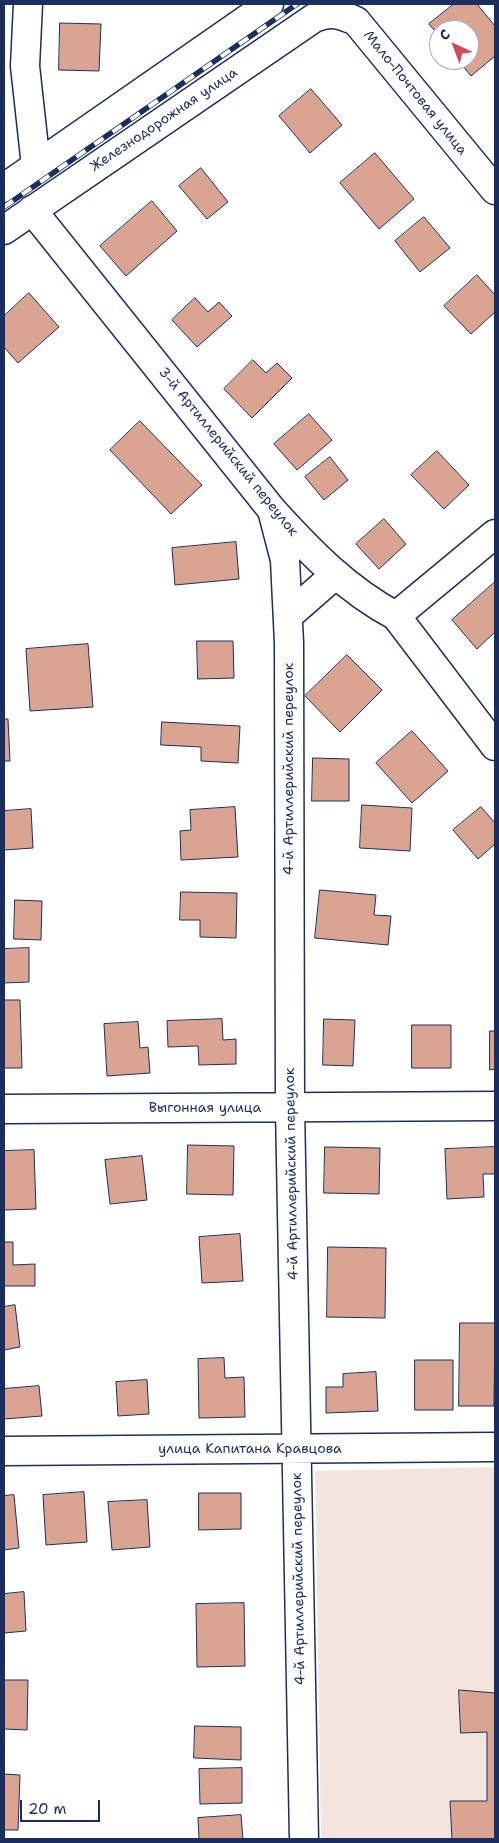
<!DOCTYPE html>
<html>
<head>
<meta charset="utf-8">
<style>
  body { margin:0 }
  #map { position:relative; width:499px; height:1843px; overflow:hidden; background:#fff; font-family:"Shantell Sans",sans-serif }
  canvas { display:block }
  .frame { position:absolute; inset:0; border:5px solid #1b2f5e; pointer-events:none }
  .north { position:absolute; left:429px; top:20px; width:50px; height:50px; box-sizing:border-box; background:#fff; border:1px solid #a4acbf; border-radius:50%; rotate:317deg; font-size:14px; font-weight:700; line-height:20px; text-align:center; color:#1b2f5e }
  .north::after { content:''; display:block; margin:auto; width:18px; height:22px; background:#d1495b; clip-path:polygon(50% 0,100% 100%,50% 72%,0 100%) }
  .scale { position:absolute; left:20px; top:1800px; width:80px; height:22px; box-sizing:border-box; border:2px solid #1b2f5e; border-top:0; padding-left:6px; font-size:15px; line-height:18px; white-space:nowrap; color:#1b2f5e; -webkit-text-stroke:4px #fff; paint-order:stroke }
</style>
</head>
<body>
<div id="map">
<canvas width="499" height="1843"></canvas>
<div class="frame"></div>
<div class="north">С</div>
<div class="scale">20 m</div>
</div>
<script>
const ctx = document.querySelector('canvas').getContext('2d');
ctx.lineJoin = 'round';
function paint(path, color) { ctx.fillStyle = color; ctx.fill(path, 'evenodd'); }
function stroke(path, color, width, dash) { ctx.strokeStyle = color; ctx.lineWidth = width; ctx.lineCap = dash ? 'butt' : 'round'; ctx.setLineDash(dash || []); ctx.stroke(path); }
function write(font, color, halo, rows, align = 'center') {
  ctx.font = font + ' "Shantell Sans",sans-serif'; ctx.lineWidth = 5; ctx.setLineDash([]); ctx.textBaseline = 'middle'; ctx.strokeStyle = halo; ctx.fillStyle = color; for (const [text, x, y, turn = 0] of rows) {
    ctx.save(); ctx.translate(x, y); ctx.rotate((+turn || 0) * Math.PI / 180); ctx.textAlign = isNaN(turn) ? turn : align; if (halo) ctx.strokeText(text, 0, 0); ctx.fillText(text, 0, 0); ctx.restore();
  }
}
paint(new Path2D(`
  M495,1467V1839H321L315,1471Z`), '#f4e4de');
const building = new Path2D(`
  M454,4H477L495,26V56L471,76L458,60H469V30H439V36L429,24Z
  M60,23L101,24L99,71L59,70Z
  M311,89L342,125L310,153L279,116Z
  M375,153L414,199L379,229L340,183Z
  M201,168L228,202L207,219L179,186Z
  M152,201L177,231L126,276L100,246Z
  M424,217L450,248L420,272L395,241Z
  M477,275L495,295V312L471,334L444,306Z
  M29,293L59,327L18,363L4,347V316Z
  M195,298L208,312L219,302L232,316L197,347L172,320Z
  M253,360L266,373L277,363L292,378L252,418L224,389Z
  M309,414L332,440L297,470L274,444Z
  M140,421L202,485L171,514L110,450Z
  M437,451L469,485L444,509L411,475Z
  M330,457L348,480L324,500L305,477Z
  M384,519L406,544L379,569L356,544Z
  M236,542L239,579L175,585L172,548Z
  M495,582V632L477,649L452,620Z
  M197,641H233L234,678L198,679Z
  M88,644L93,707L30,711L26,649Z
  M347,655L382,690L340,732L305,696Z
  M4,719H8L10,761H4Z
  M162,722L240,726L238,763L201,761V747L161,745Z
  M412,731L448,771L412,803L376,763Z
  M313,758L349,759V801H312Z
  M362,805L412,808L410,851L360,848Z
  M235,807L238,857L181,860L180,831L191,830L190,810Z
  M481,807L495,823V844L478,859L453,830Z
  M31,809L33,848L4,850V811Z
  M320,890L376,895L374,915L391,916L388,945L315,938Z
  M181,892L237,893L236,938L200,937V920H180Z
  M15,900L42,901L41,940L14,939Z
  M29,948V982L4,983V949Z
  M4,1000H20L22,1068H4Z
  M222,1019L223,1040L236,1039V1064L199,1065L198,1046L168,1047L167,1021Z
  M324,1019L355,1020L353,1066L323,1065Z
  M138,1022L140,1048L148,1047L150,1073L107,1076L104,1024Z
  M412,1025H451V1068H412Z
  M490,1031H495V1069L490,1070Z
  M188,1145L234,1146L233,1195L187,1194Z
  M325,1147L380,1148L379,1194L324,1193Z
  M495,1147V1174H483L484,1197L447,1199L445,1149Z
  M34,1150L36,1209L4,1210V1151Z
  M142,1156L147,1200L110,1204L105,1160Z
  M240,1234L243,1281L202,1283L199,1237Z
  M4,1242H13V1265L35,1264V1286H4Z
  M328,1247L386,1248L385,1318L327,1317Z
  M15,1305L20,1347L4,1350V1307Z
  M460,1323H495L494,1406H459Z
  M224,1358L225,1378L244,1377L245,1417L199,1418L198,1359Z
  M415,1360H453V1410H415Z
  M376,1372L378,1411L326,1413V1387H343V1374Z
  M147,1380L149,1414L118,1416L116,1382Z
  M39,1386L42,1416L4,1419V1389Z
  M84,1492L87,1542L46,1545L43,1495Z
  M199,1493H241V1529L199,1530Z
  M14,1495L19,1548L4,1550V1496Z
  M147,1500L150,1547L112,1550L108,1502Z
  M24,1592L26,1631L4,1633V1594Z
  M244,1603L245,1666L197,1667L196,1604Z
  M4,1680H28L27,1730L4,1729Z
  M459,1690L495,1693V1839H452L450,1801H487V1732L461,1733Z
  M195,1726L241,1727V1760L194,1758Z
  M242,1768V1803L200,1804L199,1769Z
  M4,1774L20,1775L18,1830H4Z
  M241,1815L243,1839H199L198,1818Z`);
paint(building, '#daa492');
stroke(building, '#1b2f5e', 1);
const minor = new Path2D(`
  M28,4L25,66L36,166
  M4,188L269,4
  M32,210L272,510C309,551 347,590 396,616L495,746
  M4,230L314,18C331,11 340,14 356,21L495,190
  M272,510L285,560L289,643L290,1108L304,1839
  M288,616L336,574
  M396,616L495,534
  M4,1109L495,1106
  M4,1451L495,1447`);
stroke(minor, '#1b2f5e', 31);
stroke(minor, '#fff', 28);
const rail = new Path2D(`
  M4,207L297,4`);
stroke(rail, '#1b2f5e', 5.5);
stroke(rail, '#fff', 4, [11]);
write('14px', '#1b2f5e', '#fff', [
  ["Мало-Почтовая улица",415,93,51],
  ["Железнодорожная улица",164,120,-34],
  ["3-й Артиллерийский переулок",228,452,51],
  ["4-й Артиллерийский переулок",289,769,-90],
  ["Выгонная улица",205,1108],
  ["4-й Артиллерийский переулок",292,1174,-91],
  ["улица Капитана Кравцова",250,1449],
  ["4-й Артиллерийский переулок",299,1579,-91]
]);
</script>
</body>
</html>
